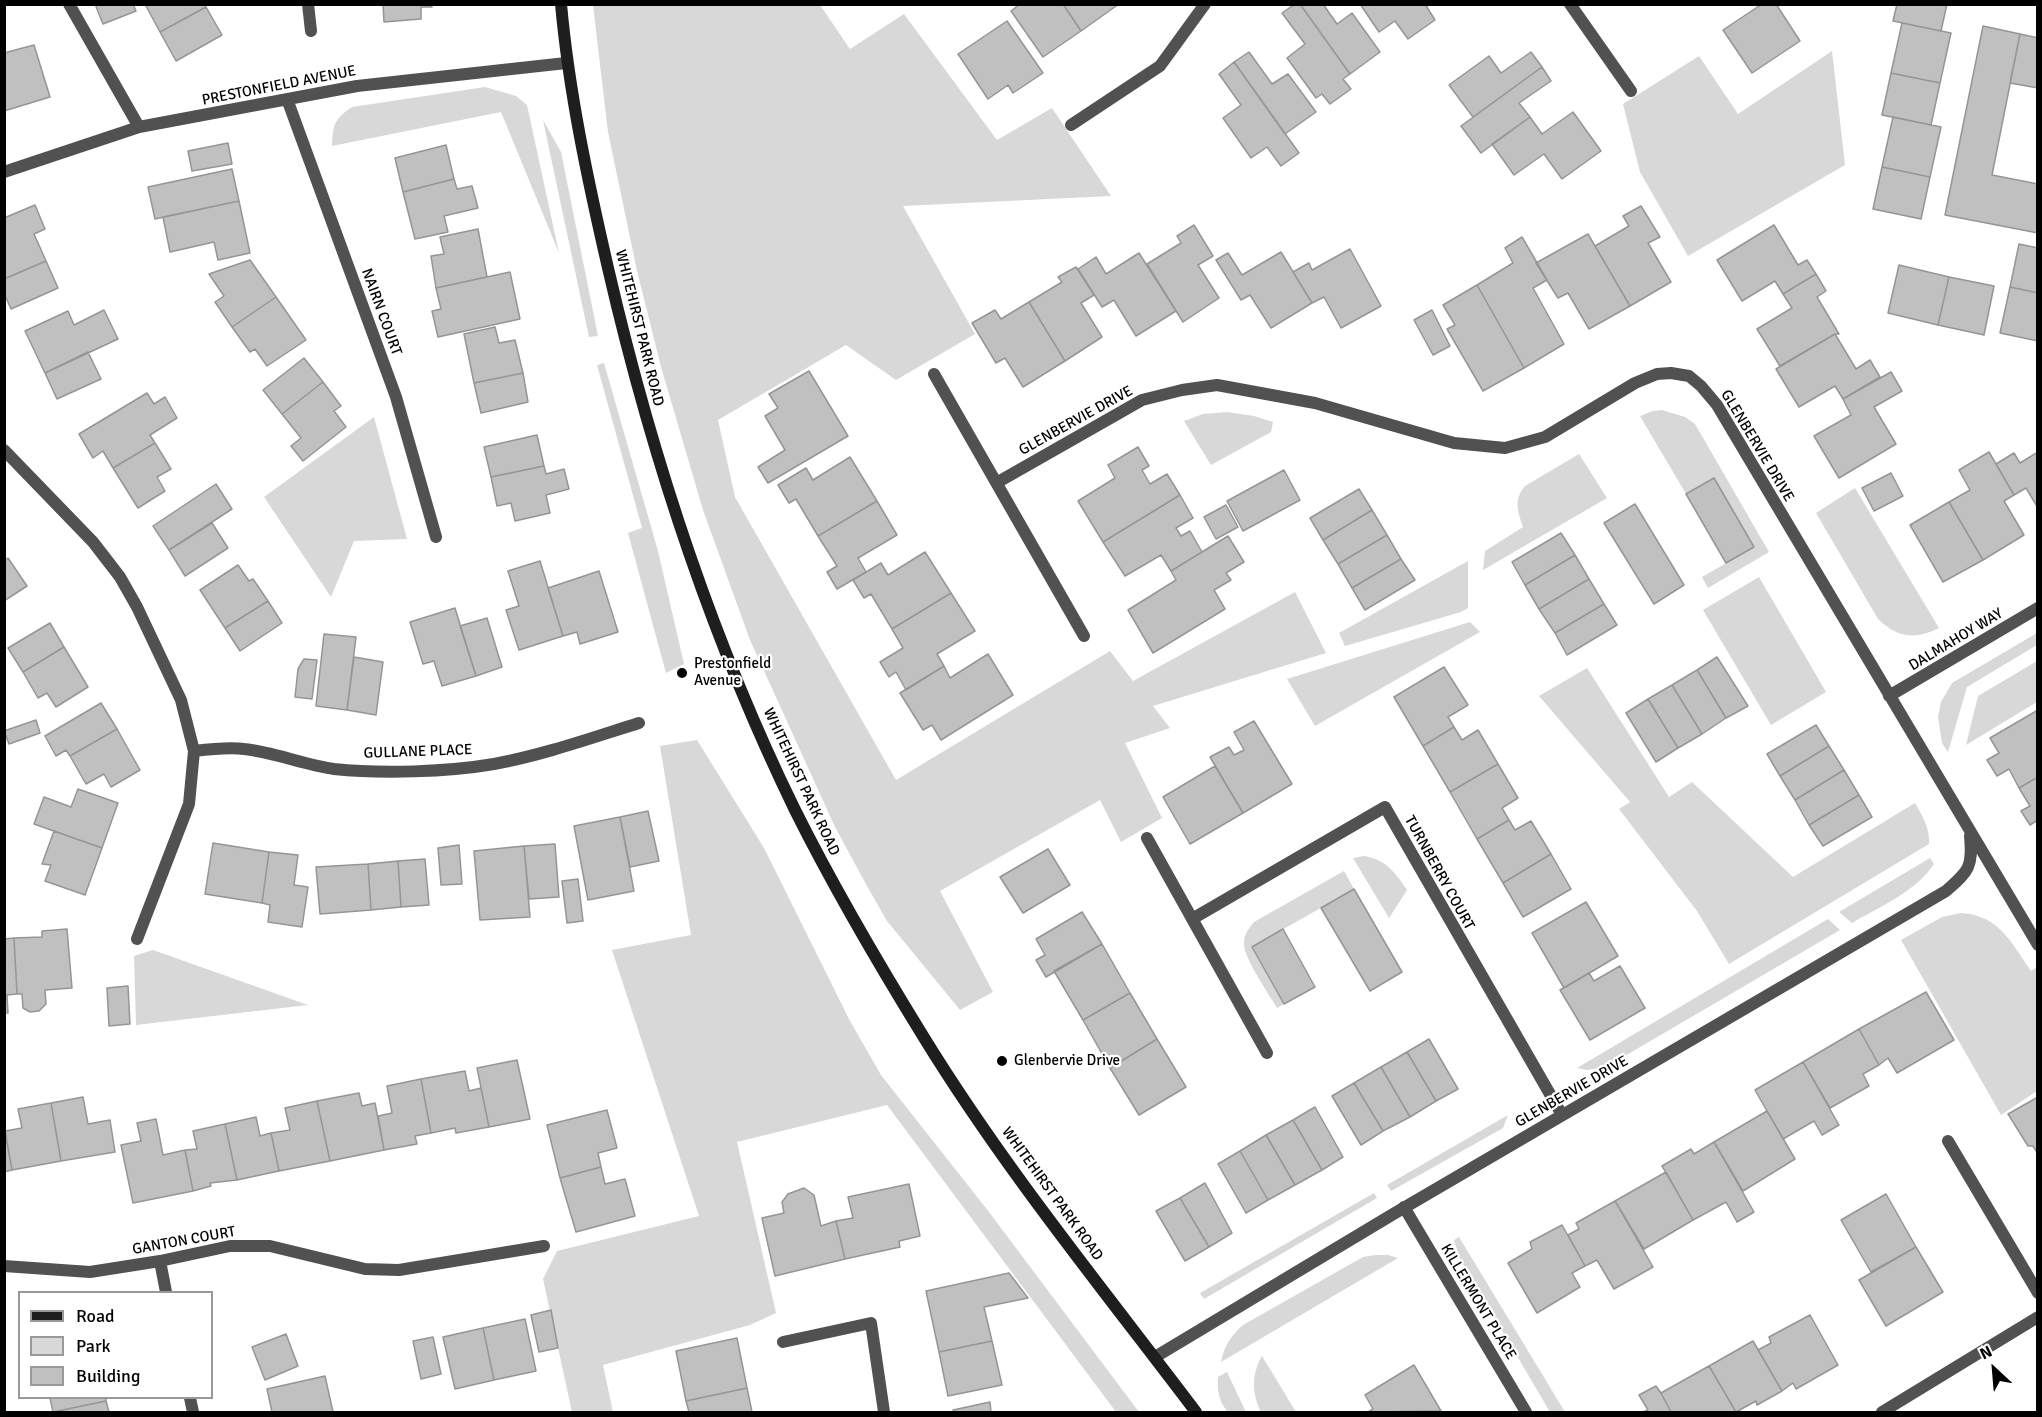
<!DOCTYPE html>
<html>
<head>
<meta charset="utf-8">
<style>
  body { margin:0 }
  #map { position:relative; width:2042px; height:1417px; overflow:hidden; background:#fff; font-family:Signika,sans-serif }
  canvas { display:block }
  .frame { position:absolute; inset:0; border:6px solid #000; pointer-events:none }
  .legend { position:absolute; left:18px; top:1291px; width:195px; height:108px; box-sizing:border-box; background:#fff; border:2px solid #999; margin:0; padding:8px 10px; list-style:none; font-size:18px; color:#000 }
  .legend li { display:flex; align-items:center; gap:12px; height:30px }
  .legend b { width:30px; border:2px solid #999 }
  .north { position:absolute; left:1964px; top:1339px; width:60px; height:60px; -webkit-text-stroke:4px #fff; paint-order:stroke; rotate:334deg; font-size:16px; font-weight:700; line-height:24px; text-align:center; color:#000 }
  .north::after { content:''; display:block; margin:auto; width:21px; height:27px; background:#000; clip-path:polygon(50% 0,100% 100%,50% 72%,0 100%) }
</style>
</head>
<body>
<div id="map">
<canvas width="2042" height="1417"></canvas>
<div class="frame"></div>
<ul class="legend">
<li><b style="height:8px;background:#1e1e1e"></b>Road</li>
<li><b style="height:16px;background:#d8d8d8"></b>Park</li>
<li><b style="height:16px;background:#c0c0c0"></b>Building</li>
</ul>
<div class="north">N</div>
</div>
<script>
const ctx = document.querySelector('canvas').getContext('2d');
ctx.lineJoin = 'round';
function paint(path, color) { ctx.fillStyle = color; ctx.fill(path, 'evenodd'); }
function stroke(path, color, width, dash) { ctx.strokeStyle = color; ctx.lineWidth = width; ctx.lineCap = dash ? 'butt' : 'round'; ctx.setLineDash(dash || []); ctx.stroke(path); }
function write(font, color, halo, rows, align = 'center') {
  ctx.font = font + ' Signika,sans-serif'; ctx.lineWidth = 4.5; ctx.setLineDash([]); ctx.textBaseline = 'middle'; ctx.strokeStyle = halo; ctx.fillStyle = color; for (const [text, x, y, turn = 0] of rows) {
    ctx.save(); ctx.translate(x, y); ctx.rotate((+turn || 0) * Math.PI / 180); ctx.textAlign = isNaN(turn) ? turn : align; if (halo) ctx.strokeText(text, 0, 0); ctx.fillText(text, 0, 0); ctx.restore();
  }
}
paint(new Path2D(`
  M593,5H820L850,49L904,14L997,140L1052,108L1111,196L903,206L975,334L896,380L846,345L718,420L735,497L896,780L1110,651L1133,681L1295,592L1326,653L1153,706L1170,728L1125,743L1162,818L1121,842L1100,800L940,891L993,992L960,1010L887,921L867,886L835,827L750,640L703,510L661,367L637,271L608,132Z
  M1832,51L1845,165L1688,256L1640,172L1623,104L1699,56L1738,114Z
  M485,87L516,96L527,105L559,253L501,112L332,146C333,125 334,119 352,107Z
  M543,120L561,152L598,336L589,337Z
  M604,363L658,551L684,664L666,673L628,533L642,528L597,365Z
  M1662,410L1685,417L1695,424L1769,552L1708,588L1702,577L1754,547L1714,478L1686,494L1640,416L1653,411Z
  M1227,412L1254,416L1273,422L1271,432L1211,465L1184,421L1203,414Z
  M374,417L407,539L354,541L331,597L264,497Z
  M1579,454L1607,498L1483,570L1485,551L1523,527C1518,512 1513,500 1525,486Z
  M1855,488L1939,628C1915,640 1898,638 1878,619L1816,513Z
  M1468,561V608L1461,612L1345,646L1339,633Z
  M1759,577L1826,692L1771,725L1703,610Z
  M1470,622L1480,632L1315,726L1287,679Z
  M2037,633V645L1967,687L1948,752L1942,743L1938,717L1941,702L1952,683Z
  M2037,661V702L1966,745L1978,696Z
  M1587,668L1669,797L1692,782L1793,877L1915,803C1923,817 1930,828 1929,844L1729,964L1697,911L1619,809L1630,802L1539,696Z
  M697,740L764,848L850,1021L881,1075L989,1212L1139,1412H1116L887,1105L737,1142L776,1313L750,1325L603,1365L613,1412H572L543,1279L557,1251L699,1216L612,950L691,935L660,746Z
  M1364,856C1385,859 1396,873 1407,890L1389,918L1353,858Z
  M1930,858L1934,864C1915,892 1881,906 1852,923L1839,912Z
  M1344,871L1354,889L1252,947L1284,1004L1277,1008C1269,994 1243,957 1244,943C1244,934 1249,928 1254,922Z
  M1961,913C2000,916 2010,941 2031,971L2037,967V1091L2001,1115L1901,940L1942,917Z
  M1828,919L1840,930L1606,1067L1587,1070L1577,1068Z
  M153,950L308,1005L136,1025L134,956Z
  M1508,1115L1503,1128L1391,1191L1387,1185Z
  M1374,1193L1377,1198L1204,1299L1200,1293Z
  M1459,1237L1565,1412H1550L1460,1259L1454,1240Z
  M1375,1255H1388L1398,1258L1221,1362C1224,1346 1231,1336 1243,1325L1363,1257Z
  M1262,1356L1296,1412H1261C1252,1394 1251,1375 1262,1356Z
  M1227,1372L1246,1412H1228C1219,1402 1217,1391 1218,1377Z`), '#d8d8d8');
const building = new Path2D(`
  M95,4H133L136,11L103,24Z
  M149,4H205L206,7L160,32L146,6Z
  M383,4H432V7H421V19L384,22Z
  M1020,4H1063L1081,31L1043,57L1011,11Z
  M1063,4H1119L1081,31Z
  M1295,4H1300L1350,74L1343,79L1351,89L1330,104L1322,94L1316,98L1287,58L1305,44L1282,13Z
  M1300,4H1323L1337,24L1352,13L1380,52L1350,74Z
  M1360,4H1425L1435,20L1408,39L1395,21L1379,32Z
  M1762,4H1776L1800,41L1752,73L1723,30Z
  M1897,4H1947L1941,31L1893,21Z
  M206,7L222,35L176,61L160,32Z
  M1007,21L1043,73L1013,93L1008,85L988,99L958,54Z
  M1902,23L1951,33L1940,83L1891,73Z
  M1983,26L2020,34L1992,175L2038,184V233L1945,215Z
  M2020,34L2038,38V88L2010,83Z
  M34,45L50,97L4,111V53Z
  M1249,52L1272,84L1288,74L1316,112L1285,134L1234,62Z
  M1531,52L1542,67L1473,117L1449,85L1489,56L1501,73Z
  M1234,62L1299,153L1281,166L1267,147L1251,158L1223,118L1241,105L1219,74Z
  M1542,67L1551,81L1519,103L1530,117L1481,153L1461,126Z
  M1891,73L1940,83L1931,125L1882,115Z
  M1573,112L1601,151L1562,179L1544,154L1514,175L1492,144L1530,117L1542,134Z
  M1893,117L1941,127L1930,177L1882,167Z
  M228,143L232,164L192,171L188,151Z
  M446,145L454,179L403,192L395,158Z
  M1882,167L1930,177L1921,219L1873,209Z
  M232,169L239,201L155,219L148,187Z
  M454,179L457,189L472,186L478,208L444,216L448,232L415,239L403,192Z
  M239,201L250,253L218,260L214,242L170,252L163,217Z
  M35,205L45,229L34,234L46,261L4,279V218Z
  M1641,206L1660,237L1648,243L1671,282L1630,306L1595,246L1629,226L1623,216Z
  M1194,225L1213,256L1198,265L1219,298L1183,322L1147,264L1181,243L1177,236Z
  M1774,225L1798,265L1807,260L1816,274L1783,294L1775,281L1742,301L1717,260Z
  M478,229L487,277L436,288L431,256L444,254L440,237Z
  M1588,234L1630,306L1589,329L1568,293L1558,298L1536,263Z
  M1522,237L1547,280L1533,288L1564,344L1524,368L1477,285L1513,263L1505,248Z
  M2019,244L2038,248V293L2010,287Z
  M1350,249L1381,306L1341,328L1324,297L1312,303L1293,272L1309,263L1312,270Z
  M1281,252L1312,303L1271,328L1250,295L1241,300L1216,260L1228,253L1242,275Z
  M1139,253L1176,311L1136,336L1114,300L1102,307L1078,269L1096,257L1106,274Z
  M250,260L276,297L232,327L215,302L224,296L209,274Z
  M46,261L58,288L11,309L4,293V279Z
  M1899,265L1949,277L1938,325L1888,313Z
  M1076,267L1094,295L1081,303L1102,337L1065,361L1029,302L1062,282L1058,277Z
  M510,272L520,319L438,337L432,311L441,309L436,288Z
  M1816,274L1826,291L1817,297L1839,334H1835L1780,366L1757,329L1792,308L1783,294Z
  M1949,277L1994,286L1984,335L1938,325Z
  M1477,285L1524,368L1483,391L1447,329L1455,325L1443,305Z
  M2010,287L2038,293V341L2000,333Z
  M276,297L306,340L267,366L255,349L250,352L232,327Z
  M1029,302L1065,361L1023,387L1005,358L996,363L972,323L995,310L1001,319Z
  M104,310L118,339L45,373L25,331L68,311L74,325Z
  M1432,310L1450,346L1433,355L1414,320Z
  M495,327L499,343L515,340L523,373L474,383L464,334Z
  M1835,334L1856,369L1870,360L1880,377L1843,399L1835,386L1799,407L1776,369Z
  M88,352L101,379L57,399L45,373Z
  M304,358L323,382L282,414L263,390Z
  M809,371L848,436L768,483L758,467L785,450L765,416L778,408L769,394Z
  M1891,372L1902,391L1874,407L1896,444L1839,478L1814,436L1851,415L1843,399Z
  M523,373L528,402L481,413L474,383Z
  M323,382L341,406L334,411L346,427L303,461L291,446L301,438L282,414Z
  M147,393L154,404L165,397L177,418L150,435L155,443L113,468L103,451L93,458L79,434Z
  M537,435L544,466L491,477L484,447Z
  M155,443L171,469L157,477L165,491L138,508L113,468Z
  M1138,447L1149,466L1142,470L1150,484L1167,474L1180,495L1103,542L1078,501L1115,478L1108,465Z
  M1989,452L2014,495L2004,501L2024,535L1983,560L1949,502L1970,490L1959,470Z
  M2038,452V508L2026,488L2014,495L1996,464L2014,453L2020,463Z
  M850,457L877,501L818,536L796,499L789,503L778,485L806,468L813,480Z
  M544,466L546,474L564,469L569,489L546,495L550,513L515,521L511,503L497,506L491,477Z
  M1284,470L1300,500L1243,531L1227,501Z
  M1891,473L1903,496L1874,511L1862,488Z
  M1714,478L1754,547L1726,563L1686,494Z
  M216,484L232,509L169,550L153,526Z
  M1359,489L1372,510L1323,540L1310,518Z
  M1180,495L1193,518L1176,528L1181,536L1190,531L1202,552L1171,571L1161,555L1125,576L1103,542Z
  M877,501L897,535L858,558L866,572L837,589L827,572L837,566L818,536Z
  M1949,502L1983,560L1943,582L1910,525Z
  M1635,504L1684,585L1654,604L1604,523Z
  M1226,505L1238,527L1216,539L1204,517Z
  M1372,510L1387,535L1338,564L1323,540Z
  M212,523L228,548L185,576L169,550Z
  M1561,533L1575,555L1525,585L1512,562Z
  M1387,535L1401,559L1352,588L1338,564Z
  M1228,536L1244,562L1226,573L1231,580L1214,590L1225,609L1153,653L1128,610L1176,580L1171,571Z
  M925,552L951,593L892,629L871,594L864,598L853,580L881,563L888,575Z
  M1575,555L1589,579L1539,609L1525,585Z
  M8,558L27,586L4,601V561Z
  M1401,559L1415,580L1365,610L1352,588Z
  M540,561L563,636L519,650L506,610L519,606L508,571Z
  M238,565L249,581L253,579L268,601L225,628L200,590Z
  M599,571L618,632L580,644L577,632L563,636L548,588Z
  M1589,579L1604,604L1555,633L1539,609Z
  M951,593L975,631L937,654L944,666L906,690L896,672L889,677L880,662L903,648L892,629Z
  M268,601L282,623L240,651L225,628Z
  M1604,604L1617,625L1567,655L1555,633Z
  M455,608L476,676L442,686L434,661L423,664L410,622Z
  M487,618L502,667L476,676L460,626Z
  M50,623L64,647L23,672L8,648Z
  M324,634L356,637L347,710L316,706Z
  M64,647L88,687L56,707L47,693L38,698L23,672Z
  M988,654L1013,695L941,740L932,725L923,730L900,693L944,666L950,678Z
  M354,657L383,662L376,715L347,710Z
  M1717,657L1748,706L1726,718L1697,670Z
  M304,659L317,660L312,699L295,697L298,669Z
  M1444,667L1468,705L1448,717L1454,727L1423,746L1394,697Z
  M1697,670L1726,718L1702,734L1672,685Z
  M1672,685L1702,734L1678,748L1648,699Z
  M1648,699L1678,748L1656,762L1626,713Z
  M101,703L117,729L70,756L66,750L56,756L45,736Z
  M2038,710V777L2019,788L2009,769L1997,776L1987,760L1999,753L1990,738Z
  M36,720L40,733L9,744L4,731Z
  M1254,721L1292,784L1243,813L1210,757L1229,747L1234,755L1244,750L1234,732Z
  M1816,725L1829,746L1780,776L1767,754Z
  M1454,727L1462,740L1478,730L1498,764L1450,792L1423,746Z
  M117,729L140,770L111,787L104,774L86,784L70,756Z
  M1829,746L1844,770L1795,800L1780,776Z
  M1498,764L1518,798L1502,808L1509,820L1477,839L1450,792Z
  M1215,766L1243,813L1190,844L1163,797Z
  M1844,770L1859,795L1809,825L1795,800Z
  M2038,777V820L2030,825L2021,811L2030,806L2019,788Z
  M78,789L118,803L102,848L34,824L44,797L71,807Z
  M1859,795L1872,817L1823,846L1809,825Z
  M648,811L659,861L630,867L620,817Z
  M620,817L634,891L588,900L574,826Z
  M1509,820L1515,830L1531,821L1551,854L1503,883L1477,839Z
  M54,831L102,848L85,895L45,881L51,865L42,864Z
  M213,843L269,852L262,903L205,894Z
  M555,844L559,897L529,899L524,846Z
  M459,845L462,884L441,885L438,848Z
  M524,846L530,917L480,920L474,851Z
  M1048,849L1070,885L1023,913L1000,877Z
  M269,852L298,855L294,885L308,887L302,927L268,922L270,905L262,903Z
  M1551,854L1571,889L1523,917L1503,883Z
  M425,859L429,905L401,907L398,861Z
  M398,861L401,907L371,910L368,864Z
  M368,864L371,910L320,914L316,867Z
  M578,879L583,921L567,923L562,881Z
  M1354,889L1402,972L1370,991L1321,908Z
  M1586,902L1618,956L1564,988L1532,933Z
  M1082,912L1102,944L1046,977L1036,960L1045,955L1036,939Z
  M67,929L72,988L45,990L46,1004L39,1011L30,1012L23,1008L22,994H17L14,938L42,937V931Z
  M1283,929L1315,987L1284,1004L1252,947Z
  M14,938L17,994L7,995L8,1013H4V939Z
  M1102,944L1130,993L1083,1020L1054,971Z
  M1620,966L1645,1008L1590,1040L1560,990L1589,973L1594,981Z
  M128,986L130,1024L109,1026L107,988Z
  M1926,992L1954,1040L1897,1073L1888,1058L1879,1065L1859,1029Z
  M1130,993L1157,1039L1110,1068L1083,1020Z
  M1859,1029L1879,1065L1863,1074L1869,1086L1830,1108L1803,1062Z
  M1157,1039L1186,1087L1139,1115L1110,1068Z
  M1429,1039L1458,1089L1436,1101L1407,1052Z
  M1407,1052L1436,1101L1410,1117L1381,1067Z
  M517,1060L530,1119L489,1127L477,1068Z
  M1803,1062L1839,1125L1822,1135L1814,1121L1783,1139L1755,1090Z
  M1381,1067L1410,1117L1383,1131L1354,1083Z
  M465,1071L469,1091L481,1088L489,1127L456,1133L455,1128L431,1133L421,1079Z
  M421,1079L431,1133L415,1136L417,1144L384,1150L378,1116L392,1113L387,1086Z
  M1354,1083L1383,1131L1361,1145L1332,1096Z
  M359,1093L362,1106L375,1103L384,1150L330,1161L317,1101Z
  M83,1097L88,1124L110,1120L115,1152L61,1161L51,1103Z
  M2038,1097V1154L2033,1146H2028L2008,1114Z
  M317,1101L330,1161L279,1171L271,1133L290,1130L285,1108Z
  M51,1103L61,1161L12,1170L5,1131L22,1128L18,1109Z
  M1315,1107L1343,1157L1322,1170L1293,1120Z
  M607,1110L617,1148L598,1153L601,1167L560,1178L547,1125Z
  M1767,1111L1795,1159L1743,1191L1714,1142Z
  M256,1117L260,1136L271,1133L279,1171L237,1180L225,1124Z
  M156,1119L163,1155L185,1150L193,1191L133,1203L121,1145L141,1141L137,1123Z
  M1293,1120L1322,1170L1295,1185L1266,1135Z
  M225,1124L237,1180L210,1183L211,1186L193,1191L185,1150L197,1149L193,1131Z
  M5,1131L12,1170L4,1172V1131Z
  M1266,1135L1295,1185L1268,1200L1240,1151Z
  M1714,1142L1754,1212L1737,1222L1726,1202L1693,1220L1662,1166L1691,1149L1694,1154Z
  M1240,1151L1268,1200L1246,1213L1218,1164Z
  M601,1167L605,1184L625,1179L635,1216L576,1232L560,1178Z
  M1666,1172L1693,1220L1644,1249L1615,1201Z
  M1205,1183L1232,1233L1209,1247L1180,1198Z
  M909,1184L920,1236L899,1241L900,1247L845,1259L836,1221L853,1218L848,1197Z
  M804,1188L814,1195L821,1226L836,1221L845,1259L775,1276L762,1218L784,1213L782,1202L788,1194Z
  M1886,1194L1916,1247L1871,1272L1841,1220Z
  M1180,1198L1209,1247L1185,1261L1156,1211Z
  M1615,1201L1653,1267L1614,1289L1597,1260L1585,1266L1568,1235L1579,1229L1576,1223Z
  M1562,1225L1585,1266L1572,1273L1580,1287L1537,1313L1508,1263L1532,1249L1530,1242Z
  M1916,1247L1943,1292L1886,1326L1859,1280Z
  M1009,1273L1028,1298L984,1307L992,1341L939,1352L926,1291Z
  M551,1310L558,1348L539,1352L531,1315Z
  M1810,1315L1838,1365L1796,1389L1793,1383L1782,1391L1758,1350L1771,1343L1769,1337Z
  M525,1319L536,1371L494,1380L483,1328Z
  M483,1328L494,1380L455,1389L443,1337Z
  M286,1334L298,1366L265,1380L252,1347Z
  M433,1337L441,1374L421,1379L413,1341Z
  M737,1338L747,1388L686,1401L676,1351Z
  M992,1341L1002,1385L948,1396L939,1352Z
  M1753,1341L1782,1391L1757,1405L1756,1401L1736,1412L1709,1366Z
  M1414,1365L1441,1411L1368,1412L1373,1409L1365,1395Z
  M1709,1366L1736,1412H1671L1661,1393Z
  M325,1376L333,1412H272L267,1389Z
  M1656,1386L1661,1393L1671,1412H1643L1648,1410L1639,1395Z
  M747,1388L752,1412H689L686,1401Z
  M50,1398H106V1401L53,1412Z
  M106,1401L109,1412H53Z
  M990,1402L991,1412H954L953,1410Z`);
paint(building, '#c0c0c0');
stroke(building, '#959595', 1.5);
stroke(new Path2D(`
  M69,4L139,127
  M308,4L311,31
  M1570,4L1631,91
  M287,99L396,397L436,537
  M1071,125L1160,66L1205,4
  M4,172L139,127L357,86L566,63
  M934,374L1084,636
  M4,450L93,542L120,577L137,607L181,700L194,751C211,749 228,747 244,749C274,752 304,765 334,769C381,774 447,772 494,764C543,755 591,738 639,723
  M998,482L1142,400L1182,390L1217,385L1315,403L1454,443L1505,448L1545,437L1635,383L1657,374L1671,373L1689,376L1701,386L1717,405L2038,945
  M1889,696L2038,608
  M1147,838L1267,1053
  M1192,919L1385,807L1562,1115
  M137,939L189,804L194,751
  M1948,1141L2038,1293
  M1404,1207L1526,1412
  M160,1261L166,1292
  M4,1266L90,1272L160,1261L230,1246H270L365,1269L399,1270L544,1246
  M783,1342L871,1323L884,1412
  M1155,1357L1395,1213L1946,891C1969,871 1973,867 1970,836
  M190,1398L193,1412
  M1882,1412L2038,1317`), '#515151', 12);
stroke(new Path2D(`
  M561,4C569,93 588,181 608,268C651,454 711,638 795,810C834,888 878,963 923,1036C1004,1168 1103,1289 1196,1412`), '#1e1e1e', 12);
for (const [x, y, r, color] of [
  [682,673,6,"#000"],
  [1002,1061,6,"#000"]
]) { const dot = new Path2D(); dot.arc(x, y, r, 0, 2 * Math.PI); ctx.fillStyle = color; ctx.fill(dot); stroke(dot, '#fff', 2); }
write('15px', '#000', '#fff', [
  ["PRESTONFIELD AVENUE",279,86,-11],
  ["NAIRN COURT",381,312,70],
  ["WHITEHIRST PARK ROAD",639,328,76],
  ["GLENBERVIE DRIVE",1076,421,-29],
  ["GLENBERVIE DRIVE",1757,446,59],
  ["DALMAHOY WAY",1956,640,-31],
  ["GULLANE PLACE",418,752,-2],
  ["WHITEHIRST PARK ROAD",801,782,65],
  ["TURNBERRY COURT",1439,873,61],
  ["GLENBERVIE DRIVE",1572,1092,-30],
  ["WHITEHIRST PARK ROAD",1052,1194,54],
  ["GANTON COURT",184,1241,-10],
  ["KILLERMONT PLACE",1478,1302,59]
]);
write('15px', '#000', '#fff', [
  ["Prestonfield",694,664],
  ["Avenue",694,681],
  ["Glenbervie Drive",1014,1061]
], 'left');
</script>
</body>
</html>
